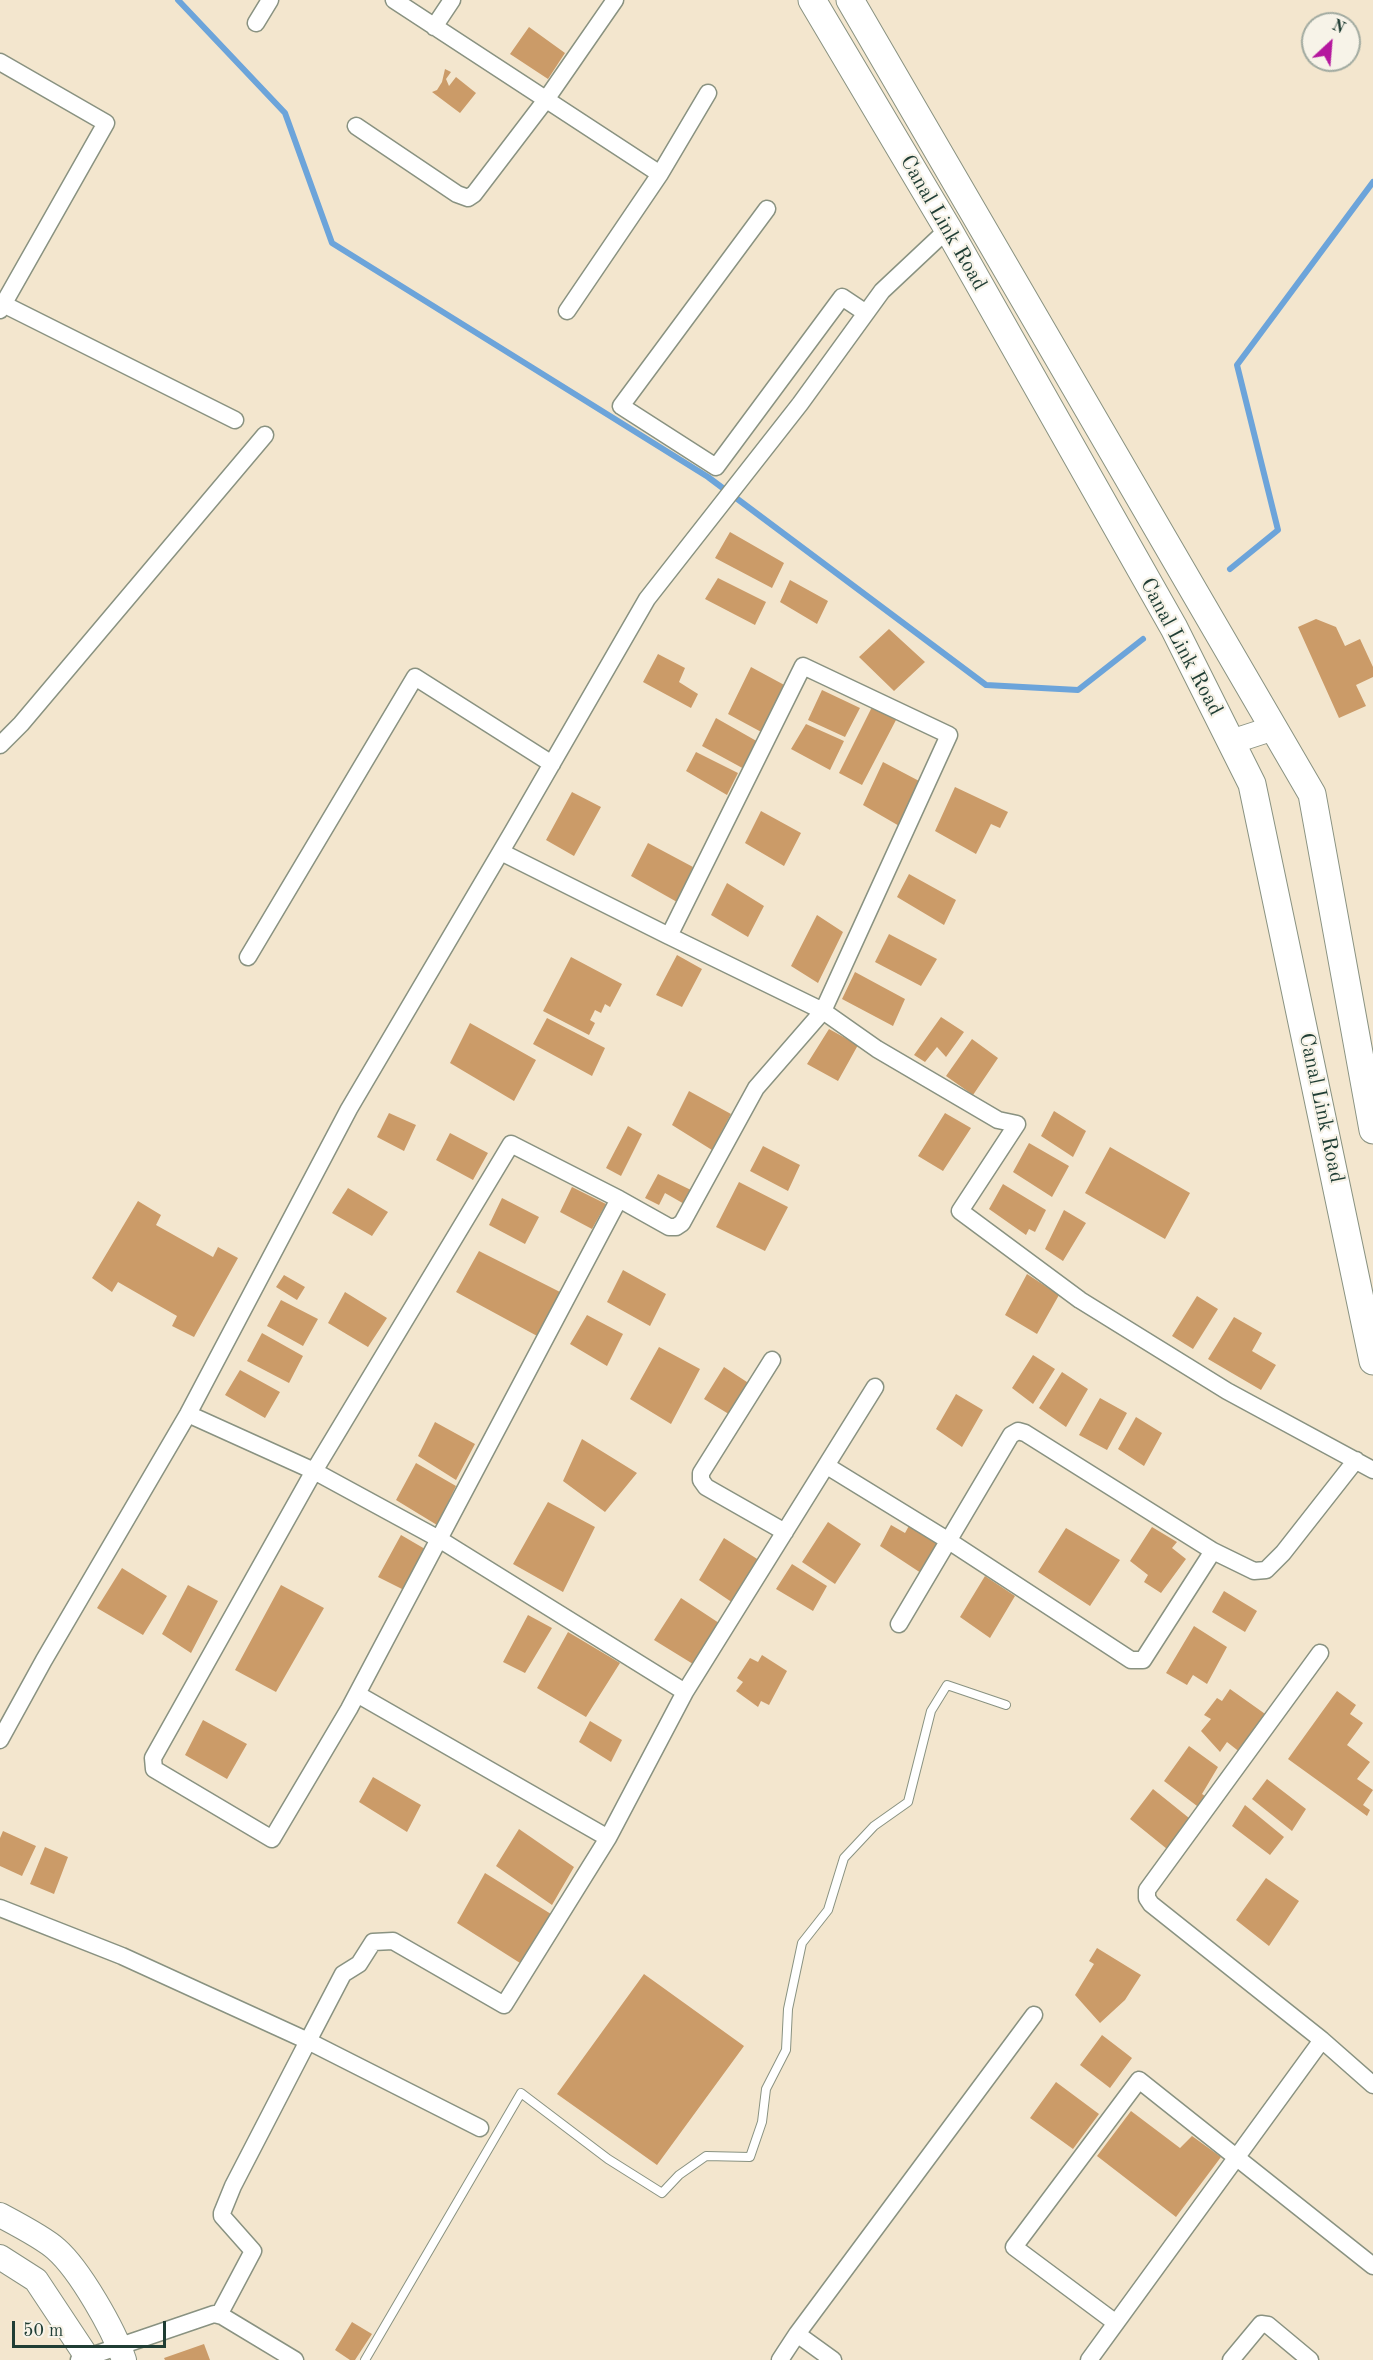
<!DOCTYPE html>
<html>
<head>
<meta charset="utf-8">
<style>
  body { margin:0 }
  #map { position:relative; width:1373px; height:2360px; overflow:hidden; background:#f3e6ce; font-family:"Old Standard TT",serif }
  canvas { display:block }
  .north { position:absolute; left:1301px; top:12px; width:60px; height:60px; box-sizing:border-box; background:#f7f3e8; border:2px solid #a1aaa0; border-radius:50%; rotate:26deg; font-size:16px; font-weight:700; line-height:24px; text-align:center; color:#1f3d34 }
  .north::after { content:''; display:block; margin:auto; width:21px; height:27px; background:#b5179e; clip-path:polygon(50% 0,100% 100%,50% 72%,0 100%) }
  .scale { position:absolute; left:12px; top:2321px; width:154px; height:27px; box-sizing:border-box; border:3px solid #1f3d34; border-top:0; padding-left:8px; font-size:18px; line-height:21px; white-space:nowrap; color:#1f3d34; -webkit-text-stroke:4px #f7f3e8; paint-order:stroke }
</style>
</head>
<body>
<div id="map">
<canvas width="1373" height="2360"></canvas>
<div class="north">N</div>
<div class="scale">50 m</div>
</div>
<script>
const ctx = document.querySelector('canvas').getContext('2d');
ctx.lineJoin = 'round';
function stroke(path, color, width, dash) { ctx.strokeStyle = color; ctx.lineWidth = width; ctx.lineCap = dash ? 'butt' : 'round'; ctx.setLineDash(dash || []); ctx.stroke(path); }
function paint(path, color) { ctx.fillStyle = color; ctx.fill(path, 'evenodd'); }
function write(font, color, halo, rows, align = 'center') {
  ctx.font = font + ' "Old Standard TT",serif'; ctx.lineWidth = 4.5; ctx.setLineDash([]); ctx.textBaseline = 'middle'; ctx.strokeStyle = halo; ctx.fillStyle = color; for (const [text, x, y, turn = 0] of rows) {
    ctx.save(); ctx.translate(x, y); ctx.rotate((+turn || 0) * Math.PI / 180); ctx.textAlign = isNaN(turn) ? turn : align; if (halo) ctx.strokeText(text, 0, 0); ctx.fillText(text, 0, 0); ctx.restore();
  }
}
stroke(new Path2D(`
  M178,0L285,113L332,243L708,477L986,685L1078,690L1143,639
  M1230,569L1278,530L1237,365L1373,182`), '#6ca4da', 6);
paint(new Path2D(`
  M529,27L565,53L548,79L510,54Z
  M445,69L451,72L446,79L449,86L456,77L476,93L460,113L432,92L437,90L442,82Z
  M730,532L784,563L772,588L715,558Z
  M718,578L766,602L755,625L705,599Z
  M790,580L828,601L817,624L780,602Z
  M1316,619L1336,627L1345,646L1360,639L1373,667V677L1356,685L1366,706L1339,718L1298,627Z
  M889,629L925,662L894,691L859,657Z
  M658,654L685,668L679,682L698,694L691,708L643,682Z
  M751,667L788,687L765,734L728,714Z
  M822,690L860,708L845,737L808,720Z
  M872,707L896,720L862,785L839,773Z
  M716,718L760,743L746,770L702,746Z
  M806,724L844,741L830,770L791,749Z
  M696,752L738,773L727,795L686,771Z
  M883,762L921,782L901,827L863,805Z
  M955,787L1008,812L1000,828L991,824L976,854L935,831Z
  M572,792L601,807L574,856L546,840Z
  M761,811L801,833L784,866L745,843Z
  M648,843L693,867L677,902L631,876Z
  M909,874L956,900L944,925L897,897Z
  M727,883L764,906L748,937L711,915Z
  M817,915L843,932L818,983L791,966Z
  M889,934L937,959L921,986L875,962Z
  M677,955L702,969L682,1007L656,995Z
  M571,957L622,984L610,1007L605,1004L601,1013L595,1010L590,1020L595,1023L589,1035L543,1011Z
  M855,972L905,999L893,1026L842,999Z
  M941,1017L964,1032L946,1057L937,1047L925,1062L914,1055Z
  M547,1018L605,1048L592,1076L533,1044Z
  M470,1023L536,1060L514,1101L450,1063Z
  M829,1029L858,1045L838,1081L807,1064Z
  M972,1039L998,1058L973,1095L946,1076Z
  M689,1091L731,1114L712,1150L672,1125Z
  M1054,1111L1086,1131L1073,1157L1041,1136Z
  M389,1113L416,1125L404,1151L377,1137Z
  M945,1113L971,1128L943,1171L918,1156Z
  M628,1126L642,1134L621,1176L606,1168Z
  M450,1133L488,1153L473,1180L436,1160Z
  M1029,1143L1069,1166L1052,1197L1013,1172Z
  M763,1146L800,1165L788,1191L750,1171Z
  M1110,1147L1190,1193L1165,1239L1085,1193Z
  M658,1174L693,1191L686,1205L665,1193L659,1205L645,1198Z
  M739,1182L788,1207L765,1251L716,1227Z
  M1003,1184L1046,1210L1035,1232L1029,1229L1026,1235L989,1209Z
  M572,1187L606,1204L592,1229L560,1212Z
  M348,1188L388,1212L372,1236L332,1213Z
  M502,1198L539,1217L525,1244L489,1225Z
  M138,1201L161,1215L156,1225L213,1257L218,1247L238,1258L194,1337L172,1326L177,1316L118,1282L112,1292L92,1278Z
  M1064,1210L1086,1223L1063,1261L1045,1249Z
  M479,1251L562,1293L539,1337L456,1292Z
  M623,1270L666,1294L650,1326L607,1302Z
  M1027,1274L1059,1295L1037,1334L1005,1315Z
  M284,1275L305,1287L297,1300L276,1287Z
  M345,1292L387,1318L368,1347L328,1323Z
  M1197,1296L1218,1309L1193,1349L1172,1336Z
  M281,1300L318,1319L303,1346L267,1326Z
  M587,1315L623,1334L607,1366L570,1344Z
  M1234,1317L1262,1333L1252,1351L1276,1365L1261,1390L1208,1359Z
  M262,1333L303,1356L289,1383L247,1361Z
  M659,1347L700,1369L671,1424L630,1399Z
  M1033,1355L1055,1369L1033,1404L1012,1388Z
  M724,1367L750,1384L732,1416L704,1399Z
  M240,1370L280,1392L265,1418L225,1395Z
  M1062,1372L1088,1389L1066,1427L1039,1408Z
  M956,1394L983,1410L962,1447L936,1429Z
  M1100,1398L1127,1413L1107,1450L1079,1435Z
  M1136,1417L1162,1433L1144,1466L1118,1449Z
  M435,1422L475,1444L456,1480L418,1456Z
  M582,1439L637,1473L605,1512L563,1481Z
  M416,1463L456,1486L437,1525L396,1500Z
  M548,1502L595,1527L563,1592L513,1564Z
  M828,1522L861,1544L835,1584L802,1562Z
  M910,1524L939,1544L924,1575L880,1546L891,1525L905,1533Z
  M1152,1527L1177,1542L1172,1548L1186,1559L1161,1593L1144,1582L1148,1575L1130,1561Z
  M1066,1528L1120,1560L1090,1606L1038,1572Z
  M401,1535L425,1549L404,1590L378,1577Z
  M724,1538L762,1562L736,1605L699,1580Z
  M792,1564L827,1586L813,1611L776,1589Z
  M122,1568L167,1596L143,1635L97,1608Z
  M985,1576L1015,1596L990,1638L960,1617Z
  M188,1585L218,1601L191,1653L162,1634Z
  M281,1585L324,1608L276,1692L235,1670Z
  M1224,1591L1257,1611L1245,1632L1212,1612Z
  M681,1598L719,1623L693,1664L654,1640Z
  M528,1615L552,1628L525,1673L503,1662Z
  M1194,1626L1227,1647L1207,1684L1193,1675L1187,1685L1166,1673Z
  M568,1632L620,1663L586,1717L537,1688Z
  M762,1655L787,1671L769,1705L761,1701L758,1707L736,1691L743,1682L737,1678L750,1658L758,1662Z
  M1230,1689L1268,1716L1241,1753L1227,1742L1220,1752L1201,1731L1211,1719L1204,1715L1217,1698L1222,1701Z
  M1337,1691L1356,1705L1350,1714L1363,1723L1347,1745L1370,1762L1357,1779L1373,1790L1363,1805L1370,1810L1367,1816L1288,1759Z
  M203,1720L247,1744L227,1779L185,1755Z
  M590,1721L622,1740L611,1762L579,1742Z
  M1189,1746L1218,1767L1202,1794L1208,1798L1201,1809L1164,1781Z
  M373,1777L421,1805L407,1832L359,1802Z
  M1267,1779L1306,1809L1292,1831L1252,1799Z
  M1153,1789L1189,1818L1167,1849L1130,1819Z
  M1245,1805L1284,1837L1270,1855L1232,1826Z
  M519,1829L574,1867L552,1905L496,1866Z
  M3,1831L36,1846L22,1876L0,1866V1838Z
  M45,1847L68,1857L54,1894L30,1884Z
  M485,1873L551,1914L520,1963L457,1923Z
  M1266,1878L1299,1901L1269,1946L1236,1920Z
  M1097,1948L1141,1975L1125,2000L1100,2023L1075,1995L1094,1964L1089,1961Z
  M644,1974L744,2046L657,2165L557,2094Z
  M1102,2035L1132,2058L1110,2088L1080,2065Z
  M1056,2082L1099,2114L1073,2149L1030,2118Z
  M1131,2111L1180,2148L1192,2136L1221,2157L1176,2217L1097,2156Z
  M352,2322L372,2334L355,2360H350L335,2350Z
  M204,2344L210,2360H165L164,2358Z`), '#cb9b68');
const lane = new Path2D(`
  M365,2360L521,2093L608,2159L662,2193L679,2175L706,2156L750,2157L762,2122L766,2089L786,2050L788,2009L802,1943L828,1910L844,1858L874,1826L908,1802L931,1711L947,1685L1006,1705`);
const street = new Path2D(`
  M394,0L660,174
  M256,23L270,0
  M434,27L452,0
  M0,62L106,123L0,310
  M356,126L457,194L468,198L474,194L545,101L615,0
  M767,209L621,406L716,467L842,297L866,313
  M3,304L235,420
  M567,311L660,174L708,93
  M0,745L21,724L265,435
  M501,852L669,936
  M248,957L415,677L552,764
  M619,1199L511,1144L314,1471L153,1758L154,1769L272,1839L349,1709L619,1199L669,1227H676L682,1223L756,1088L823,1011L949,735L803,666L669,936L823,1011L877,1049L998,1120L1017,1124L960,1211L1080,1300L1227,1391L1373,1470
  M772,1360L701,1473V1480L706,1487L785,1532
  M188,1414L314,1471L439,1539L685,1692
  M827,1466L949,1541L1131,1660H1143L1213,1551
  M899,1624L1011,1435L1018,1431L1025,1433L1213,1551L1254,1571L1266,1570L1283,1553L1356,1460
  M1320,1653L1147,1890V1898L1151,1904L1322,2040
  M357,1694L608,1838L685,1692L875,1387
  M0,1740L44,1660L188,1414L349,1109L513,831L647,599L800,404L882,291L948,229
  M0,1908L122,1956L308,2041L233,2186L222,2213V2216L253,2251L219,2315
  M480,2128L308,2041L343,1974L359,1964L373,1942L393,1941L504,2005L608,1838
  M1116,2323L1014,2247L1139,2080L1373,2266
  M79,2360L214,2314L222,2316L295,2360
  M780,2360L797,2334
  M833,2360L797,2334L1034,2015
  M1089,2360L1322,2040L1373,2085
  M1231,2360L1261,2324L1268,2325L1310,2360`);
const secondary = new Path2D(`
  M1231,742L1274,728
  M0,2215C15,2223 44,2238 56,2249C80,2270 114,2330 124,2360
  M0,2257L36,2280L89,2360`);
const primary = new Path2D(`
  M812,0L948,229L1174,628L1252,784L1373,1361
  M850,0L1312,794L1373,1130`);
stroke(lane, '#899281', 10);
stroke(street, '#899281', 19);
stroke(secondary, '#899281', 26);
stroke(primary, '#899281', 29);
stroke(lane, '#fff', 8);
stroke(street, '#fff', 16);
stroke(secondary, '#fff', 24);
stroke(primary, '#fff', 27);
write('21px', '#1f3d34', '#f7f3e8', [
  ["Canal Link Road",943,223,60],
  ["Canal Link Road",1181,647,62],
  ["Canal Link Road",1321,1108,78]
]);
</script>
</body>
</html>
